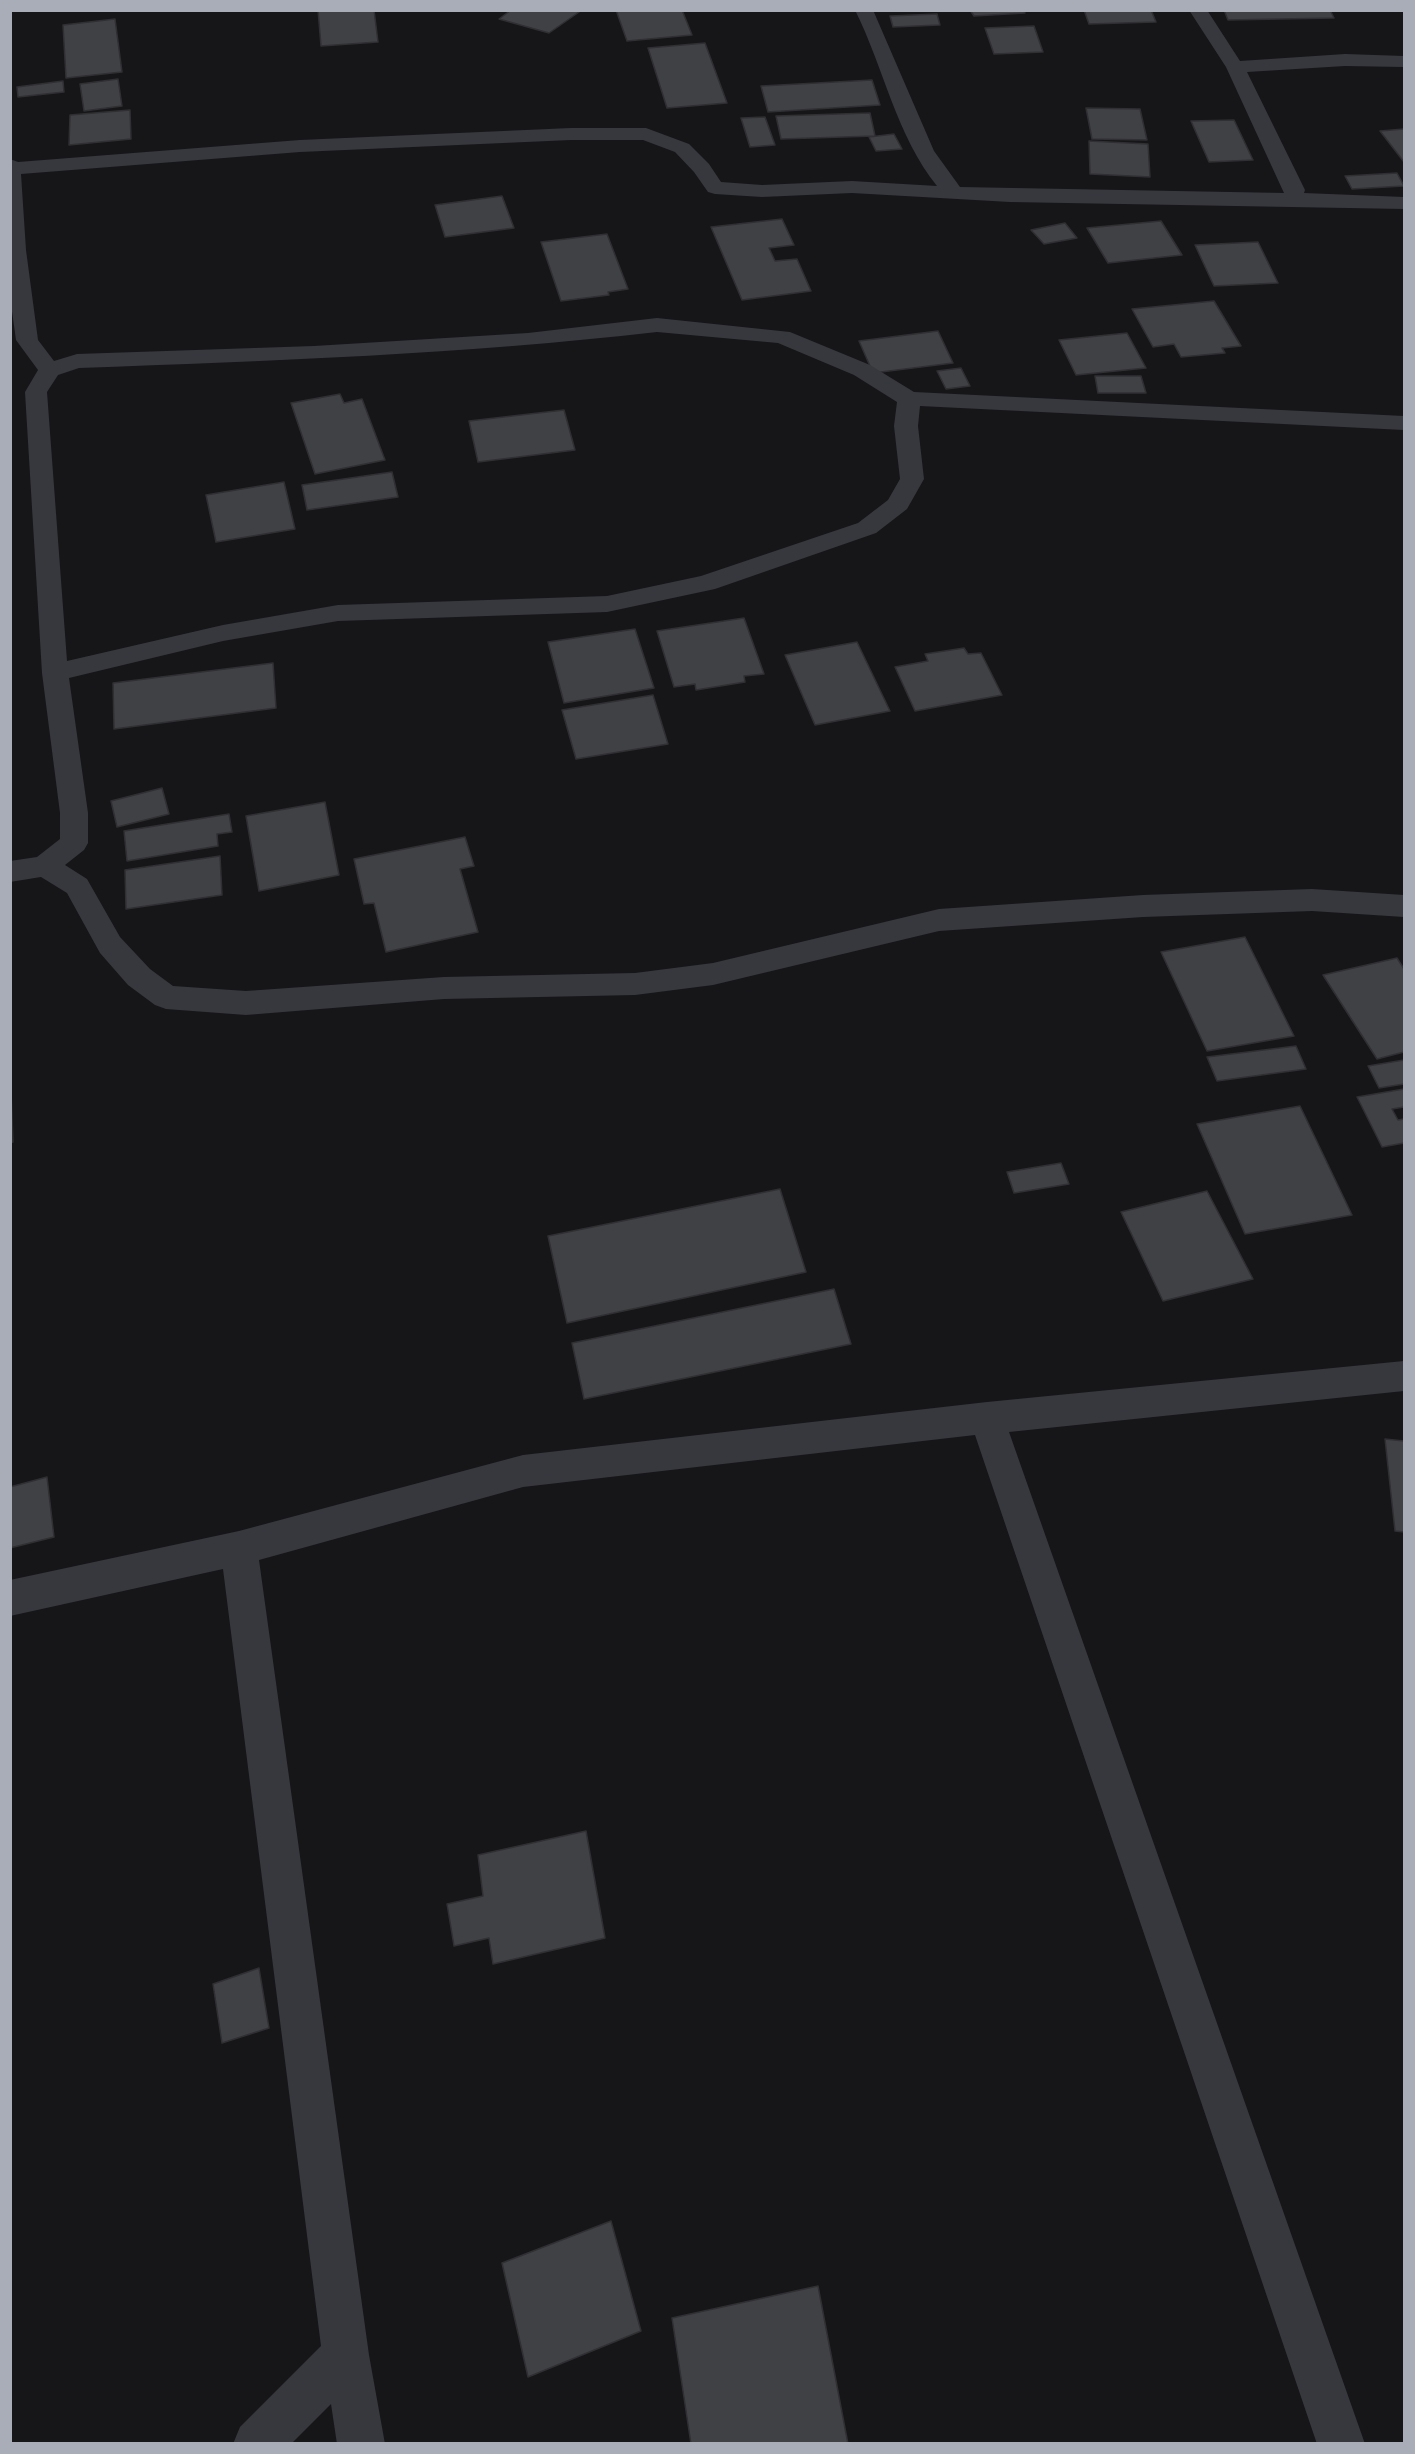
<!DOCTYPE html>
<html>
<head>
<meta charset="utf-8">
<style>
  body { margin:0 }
  #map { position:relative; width:1415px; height:2454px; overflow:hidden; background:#161618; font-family:Poppins,sans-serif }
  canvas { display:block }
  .frame { position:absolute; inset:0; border:12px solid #a8adb8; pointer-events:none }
</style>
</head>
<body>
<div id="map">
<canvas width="1415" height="2454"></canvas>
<div class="frame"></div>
</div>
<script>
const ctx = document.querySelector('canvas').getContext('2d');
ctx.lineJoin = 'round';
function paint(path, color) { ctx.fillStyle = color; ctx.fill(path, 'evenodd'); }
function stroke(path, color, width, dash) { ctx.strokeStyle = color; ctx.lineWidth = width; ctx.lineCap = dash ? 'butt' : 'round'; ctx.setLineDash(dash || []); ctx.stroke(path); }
const building = new Path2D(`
  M318,10H374L378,42L321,46Z
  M511,10H582L549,33L499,19Z
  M616,10H682L692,35L627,41Z
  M970,10H1023L1025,13L974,16Z
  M1084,10H1151L1156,22L1089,24Z
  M1224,10H1330L1334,18L1228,20Z
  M937,14L940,25L893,27L890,16Z
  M115,19L122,72L66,78L63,25Z
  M1034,26L1043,52L994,54L985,28Z
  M705,43L727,103L667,108L648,48Z
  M118,79L122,106L84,111L80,84Z
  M872,80L880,105L768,112L761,86Z
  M63,81L64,92L18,97L17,87Z
  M1086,108L1140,109L1147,140L1092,139Z
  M130,110L131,139L69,145L70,115Z
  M870,113L875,136L781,139L776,116Z
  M765,117L775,145L750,147L741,118Z
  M1234,120L1253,160L1209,162L1191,121Z
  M1404,129V162L1380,131Z
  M894,134L902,149L876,151L869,137Z
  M1089,141L1148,144L1150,177L1090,174Z
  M1397,173L1404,186L1352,189L1345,176Z
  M502,196L514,228L445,237L435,205Z
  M782,219L794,245L769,248L775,261L797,259L811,291L742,300L711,227Z
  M1161,221L1182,255L1108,263L1087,228Z
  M1065,223L1077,238L1044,244L1031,230Z
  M607,234L628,289L608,292L609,295L561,301L541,242Z
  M1258,242L1278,283L1214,286L1195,245Z
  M1214,301L1241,346L1222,348L1225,353L1181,357L1174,344L1153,347L1132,309Z
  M938,331L953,363L873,373L859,341Z
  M1127,333L1146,368L1076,375L1059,340Z
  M961,368L970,386L946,389L937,371Z
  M1095,376H1141L1146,393H1098Z
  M340,394L344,403L362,399L385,460L315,474L291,403Z
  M564,410L575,450L478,462L469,421Z
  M392,472L398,497L307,510L302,485Z
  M284,482L295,529L216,542L206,495Z
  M744,618L764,674L744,676L745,682L696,690L695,684L674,687L657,631Z
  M635,629L654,688L564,703L548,642Z
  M857,642L890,711L815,725L785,655Z
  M964,648L968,654L981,653L1002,695L915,711L895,667L928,661L925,654Z
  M273,663L276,708L114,729L113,683Z
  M653,695L668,744L576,759L562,710Z
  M162,788L169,814L117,827L111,801Z
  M325,802L339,875L259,891L246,816Z
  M229,814L232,832L217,834L218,846L127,861L124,831Z
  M465,837L474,866L460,869L478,932L386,952L374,903L364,904L354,859Z
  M220,856L222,895L126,909L125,870Z
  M1245,937L1294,1036L1207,1051L1161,952Z
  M1397,958L1404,969V1052L1377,1059L1323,975Z
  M1296,1046L1306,1069L1217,1081L1207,1057Z
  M1404,1060V1084L1379,1088L1368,1066Z
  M1404,1089V1107L1392,1109L1398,1120L1404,1119V1143L1382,1147L1357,1097Z
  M11,1091L13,1142L10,1143V1091Z
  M1300,1106L1352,1215L1245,1234L1197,1124Z
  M1061,1163L1069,1184L1014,1193L1007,1172Z
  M780,1189L806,1272L567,1323L548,1236Z
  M1207,1191L1253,1279L1163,1301L1121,1212Z
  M834,1289L851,1344L584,1399L572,1343Z
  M1385,1439L1404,1441V1532L1395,1531Z
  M47,1477L54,1537L10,1548V1487Z
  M586,1831L605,1938L493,1964L489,1938L454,1946L447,1904L483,1896L478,1855Z
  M259,1968L269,2028L222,2043L213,1984Z
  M611,2221L641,2331L528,2377L502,2263Z
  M818,2286L848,2444H691L672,2318Z`);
paint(building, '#404145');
stroke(building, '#303034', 1.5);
paint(new Path2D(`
  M855,10H873L934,151L960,187L1284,193L1226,67L1189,10H1207L1240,61L1345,54L1404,56V67L1345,66L1247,72L1305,190L1304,193L1404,197V209L1010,202L852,193L762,197L715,194L708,192L694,172L675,152L643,140H571L300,152L21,174L26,250L38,340L54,361L77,354L314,346L528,333L657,318L790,332L870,365L914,392L1404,416V430L920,406L918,426L924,479L907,509L876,533L715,589L607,612L338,621L223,641L69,678L88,813V843L84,850L65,865L87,879L120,937L150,969L173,986L246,991L444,977L635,973L713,963L939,909L1143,895L1312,889L1404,895V917L1312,911L1143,917L939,931L713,985L635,995L444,999L246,1015L166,1009L155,1005L128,985L100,953L67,893L41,877L10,882V861L37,857L60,839V813L42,673L25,392L38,370L16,340L10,297V159L18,162L300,140L571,128H646L689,144L709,164L721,182L762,185L852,181L937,186C896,135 884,68 855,10ZM657,332L778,343L854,375L897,402L894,426L900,479L888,500L858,523L701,576L607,596L338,605L223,625L67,661L47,392L58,375L79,368C272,361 465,354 657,332Z
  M1404,1361V1391L1009,1432L1365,2444H1317L975,1435L523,1487L259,1560L369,2355L385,2444H337L331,2404L291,2444H233L240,2427L321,2346L223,1569L10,1616V1580L239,1531L523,1455L987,1402Z`), '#37383d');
</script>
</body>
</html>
